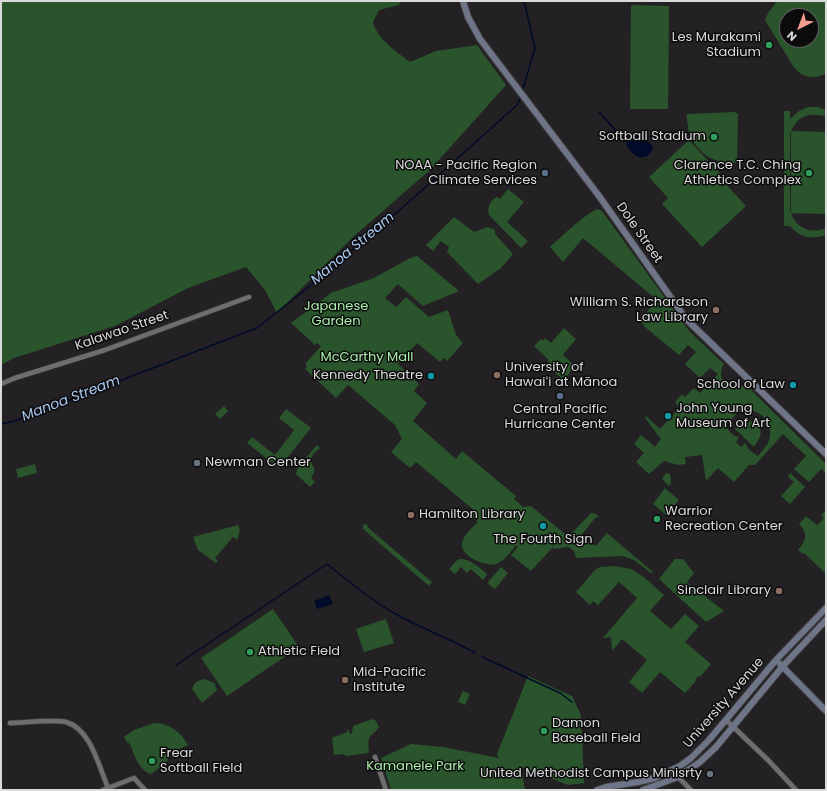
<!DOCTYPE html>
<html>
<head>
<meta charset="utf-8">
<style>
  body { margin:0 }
  #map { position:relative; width:827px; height:791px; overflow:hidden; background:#232123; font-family:Poppins,sans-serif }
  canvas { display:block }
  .frame { position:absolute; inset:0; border:2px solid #dbdadb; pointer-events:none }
  .north { position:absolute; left:779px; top:8px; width:40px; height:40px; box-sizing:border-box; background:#0c0b0c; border:1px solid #5f5e5f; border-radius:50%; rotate:222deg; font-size:11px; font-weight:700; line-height:16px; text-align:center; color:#dbdadb }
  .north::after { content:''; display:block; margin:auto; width:14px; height:18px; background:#f59c91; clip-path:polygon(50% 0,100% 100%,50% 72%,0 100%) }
</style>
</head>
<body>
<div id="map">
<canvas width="827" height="791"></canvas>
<div class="frame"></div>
<div class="north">N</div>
</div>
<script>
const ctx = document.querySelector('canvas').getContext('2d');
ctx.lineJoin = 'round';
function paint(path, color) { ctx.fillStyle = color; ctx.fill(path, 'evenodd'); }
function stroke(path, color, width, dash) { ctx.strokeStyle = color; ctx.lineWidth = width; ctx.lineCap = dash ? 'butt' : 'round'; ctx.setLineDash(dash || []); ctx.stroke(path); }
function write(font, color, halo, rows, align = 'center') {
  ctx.font = font + ' Poppins,sans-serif'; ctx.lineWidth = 3; ctx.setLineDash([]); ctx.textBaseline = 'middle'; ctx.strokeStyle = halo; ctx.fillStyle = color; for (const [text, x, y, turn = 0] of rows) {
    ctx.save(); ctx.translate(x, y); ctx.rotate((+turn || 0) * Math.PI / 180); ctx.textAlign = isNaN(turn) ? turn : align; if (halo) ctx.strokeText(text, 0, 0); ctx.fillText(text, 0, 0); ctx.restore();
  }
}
paint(new Path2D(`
  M1,1H401L399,5L379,10L373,22C377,39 396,51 410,62L436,51L477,45L506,85L429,171L354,236L277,313L265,290L246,267L188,288L115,326L14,358L1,365Z
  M777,1H826L825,74C813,80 801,77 793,66L765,20L768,13ZM787,16H811V40H787Z
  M631,5L669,6L668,109H630Z
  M808,107H818L826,110V117C810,111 794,117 790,135V209C793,227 810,235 826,228V235C812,240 799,237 790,226H784V111H790V119L799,111Z
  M735,112L738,114L737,163C707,165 686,144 687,114Z
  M791,131L826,132V214L791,213Z
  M689,140L728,182L726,184L746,206L702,247L662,204L668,198L649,177Z
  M508,189L524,202L507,222L528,241L521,248L489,215C487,208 490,200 497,197L500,199Z
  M598,209L602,211L681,320L690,332L724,364C715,378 728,393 743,386V382L826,464V473L821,469L809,482L794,469L806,456L783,434L755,465H749L734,482L718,468L706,481L702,455L685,457L686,464L678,465L664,461L649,474L636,462L644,453L634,444L641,435L655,447L661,439L645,418L646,416L660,429L680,407L675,402L682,394L685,397L694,388L700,393L718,374L710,368L700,378L685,364L696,352L688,345L679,355L645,327L640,320L657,300L583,238L563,262L550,247C560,238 587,212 598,209ZM746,410C750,410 755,411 758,413C769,418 773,433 768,443C765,448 761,452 758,456L749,450L745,443L741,447L736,442L739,437L733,435L725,426L737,413Z
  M454,217L474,232L488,227L495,230V234L513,254L501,268L478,284L447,252L449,247L441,241L433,251L426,245Z
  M417,256L459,291L423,306L398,284L385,298L396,307L406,297L429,317L448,310L456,335L463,343L447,361L444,358L440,362L417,343L398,364L419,384L414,391L427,403L413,421L456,459L462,451L516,496L514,499L523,507L531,506L565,534L563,537L570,535L591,513L596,514L599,517L598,518L596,517L582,534L585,540L592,545L593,544L596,546L607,533L653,572L651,573L634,560L623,556L576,558L574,551L569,547L553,549L554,546L531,571L511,555L518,547L516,545C512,551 503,562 496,564C486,567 461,557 462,544C463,535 472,528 478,522L471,516L475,511L416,462L410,468L391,452L402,439L395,425L348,385L336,398L305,369L307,366L305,364L321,346L317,343L315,345L291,323L331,293L374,278L410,258Z
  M564,328L576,339L563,355L575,366L564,380L549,368L548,359L534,346L541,339L543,341L545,338L551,343Z
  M224,406L228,411L220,419L215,414Z
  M286,409L311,428L279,468L247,443L252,437L275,455L294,430L279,418Z
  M747,421L755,422C765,430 760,438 754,447L735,429L740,424Z
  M317,445L320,448C312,454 308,460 314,468V473L311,478L315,482L310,487L296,474L298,467Z
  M35,464L37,473L18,478L16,469Z
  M666,473L670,474L671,483L669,486L662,479Z
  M790,473L805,487L790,504L781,496L794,482L788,477Z
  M665,488L679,500L666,515L653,504Z
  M826,510V574L804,553L803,554L798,550C806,541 809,534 799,524L806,516L817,525L824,518L821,515Z
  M366,524L368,525L367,526L372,531L432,582L429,586L363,529V525Z
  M238,525L240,530L237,540L233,537L215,558L218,561L216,563L198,550L193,537Z
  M460,559C470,559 479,567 486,573L487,575L483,580L471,569L467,573L461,567L455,574L449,569L457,560Z
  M675,559H683L694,573L687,582L724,611L706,622L659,579Z
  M615,566L631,569L645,578L664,595L650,611L671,629L685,614L699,626L685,642L711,664L700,677L698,676L695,680L696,681L685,693L660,672L642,693L629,682L647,660L622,639L612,651L611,637L603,638L637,598L619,582L598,605L593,601L590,605L576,592L595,570L600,567Z
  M501,567L508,573L495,589L489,585L488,582Z
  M273,609L299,647L227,696L201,658Z
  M386,619L394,643L364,652L356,629Z
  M528,676L572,696L581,715L584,783L568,785L521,767L525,789L523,790H391L381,758L411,744L443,747L499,758L497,754Z
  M205,679L214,683L217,690L202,703L192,689C194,682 198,680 205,679Z
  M463,691L470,694L465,705L458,702Z
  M372,719L376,721L379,727C371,738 367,733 369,751L368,753L347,756L343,754L334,755L332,738L347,732L348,729L350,734L352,733L353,726Z
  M154,723C169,723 181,732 188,745L171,753L166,763L151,774C139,771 134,754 130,744L127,742L124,737L134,730Z`), '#2a552c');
paint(new Path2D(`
  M636,132L643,136L653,147V149C645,163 634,158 627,146L626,139L632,133Z
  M329,595L333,604L317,609L314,601Z`), '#000b29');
stroke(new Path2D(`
  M522,92L535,48L524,1
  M599,112L617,132L626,139
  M1,424L15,421L257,328L311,285L401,209L517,105L521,96
  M482,657L560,693L572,702
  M176,665L327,564C349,581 370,600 394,613C420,628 449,638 475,653`), '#000b29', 1.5);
const street = new Path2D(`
  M1,384L15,378L105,350L249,297
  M726,720L768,760L796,790
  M10,723C24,723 53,719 66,722C91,729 99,767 108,788
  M375,757L386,790
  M675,768L678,777L691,790
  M103,790L134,778L145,790`);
const secondary = new Path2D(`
  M463,1L468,17L480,39L599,196L686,319L826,454
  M780,664L826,711
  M597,790L606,787L638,782L655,778L680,766L691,758L709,740L776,660L826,608
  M643,790L678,777L700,762L716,747L783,666L826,620`);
stroke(street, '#3e3d3e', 6);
stroke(secondary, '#3e3d3e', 8);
stroke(street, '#706d70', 4.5);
stroke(secondary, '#6f7588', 6);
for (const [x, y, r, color] of [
  [769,45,4,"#2e9e5b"],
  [714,137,4,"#2e9e5b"],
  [545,173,4,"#5c6f8a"],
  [809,173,4,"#2e9e5b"],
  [716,310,4,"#8d6e63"],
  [497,375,4,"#8d6e63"],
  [431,376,4,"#0f9aa8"],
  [793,385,4,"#0f9aa8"],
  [560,396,4,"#5c6f8a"],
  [668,416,4,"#0f9aa8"],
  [197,463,4,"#6b7280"],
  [411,515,4,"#8d6e63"],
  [657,519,4,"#2e9e5b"],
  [543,526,4,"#0f9aa8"],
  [779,591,4,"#8d6e63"],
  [250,652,4,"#2e9e5b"],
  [345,680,4,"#8d6e63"],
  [544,731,4,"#2e9e5b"],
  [152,761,4,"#2e9e5b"],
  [710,774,4,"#6b7280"]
]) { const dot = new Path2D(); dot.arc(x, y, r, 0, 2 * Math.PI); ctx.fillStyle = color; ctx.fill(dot); stroke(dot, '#0c0b0c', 1.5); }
write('13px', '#dbdadb', '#0c0b0c', [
  ["Les Murakami",761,38],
  ["Stadium",761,53],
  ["Softball Stadium",706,137],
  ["NOAA - Pacific Region",537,166],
  ["Climate Services",537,181],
  ["Clarence T.C. Ching",801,166],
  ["Athletics Complex",801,181],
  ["William S. Richardson",708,303],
  ["Law Library",708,318],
  ["University of",505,368,"left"],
  ["Hawaiʻi at Mānoa",505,383,"left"],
  ["Kennedy Theatre",423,376],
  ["School of Law",785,385],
  ["John Young",676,409,"left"],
  ["Museum of Art",676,424,"left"],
  ["Central Pacific",560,410,"center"],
  ["Hurricane Center",560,425,"center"],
  ["Newman Center",205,463,"left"],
  ["Warrior",665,512,"left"],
  ["Recreation Center",665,527,"left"],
  ["Hamilton Library",419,515,"left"],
  ["The Fourth Sign",543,540,"center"],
  ["Sinclair Library",771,591],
  ["Athletic Field",258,652,"left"],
  ["Mid-Pacific",353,673,"left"],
  ["Institute",353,688,"left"],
  ["Damon",552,724,"left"],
  ["Baseball Field",552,739,"left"],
  ["Frear",160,754,"left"],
  ["Softball Field",160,769,"left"],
  ["United Methodist Campus Minisrty",702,774]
], 'right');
write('13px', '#dbdadb', '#0c0b0c', [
  ["Dole Street",639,233,55],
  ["Kalawao Street",122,331,-19],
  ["University Avenue",724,703,-49]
]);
write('13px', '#aaefab', '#0c0b0c', [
  ["Japanese",336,307],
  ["Garden",336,322],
  ["McCarthy Mall",367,358],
  ["Kamanele Park",415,767]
]);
write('italic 14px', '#a8c8f2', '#0c0b0c', [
  ["Manoa Stream",353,249,-40],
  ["Manoa Stream",71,399,-21]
]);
</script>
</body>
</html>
